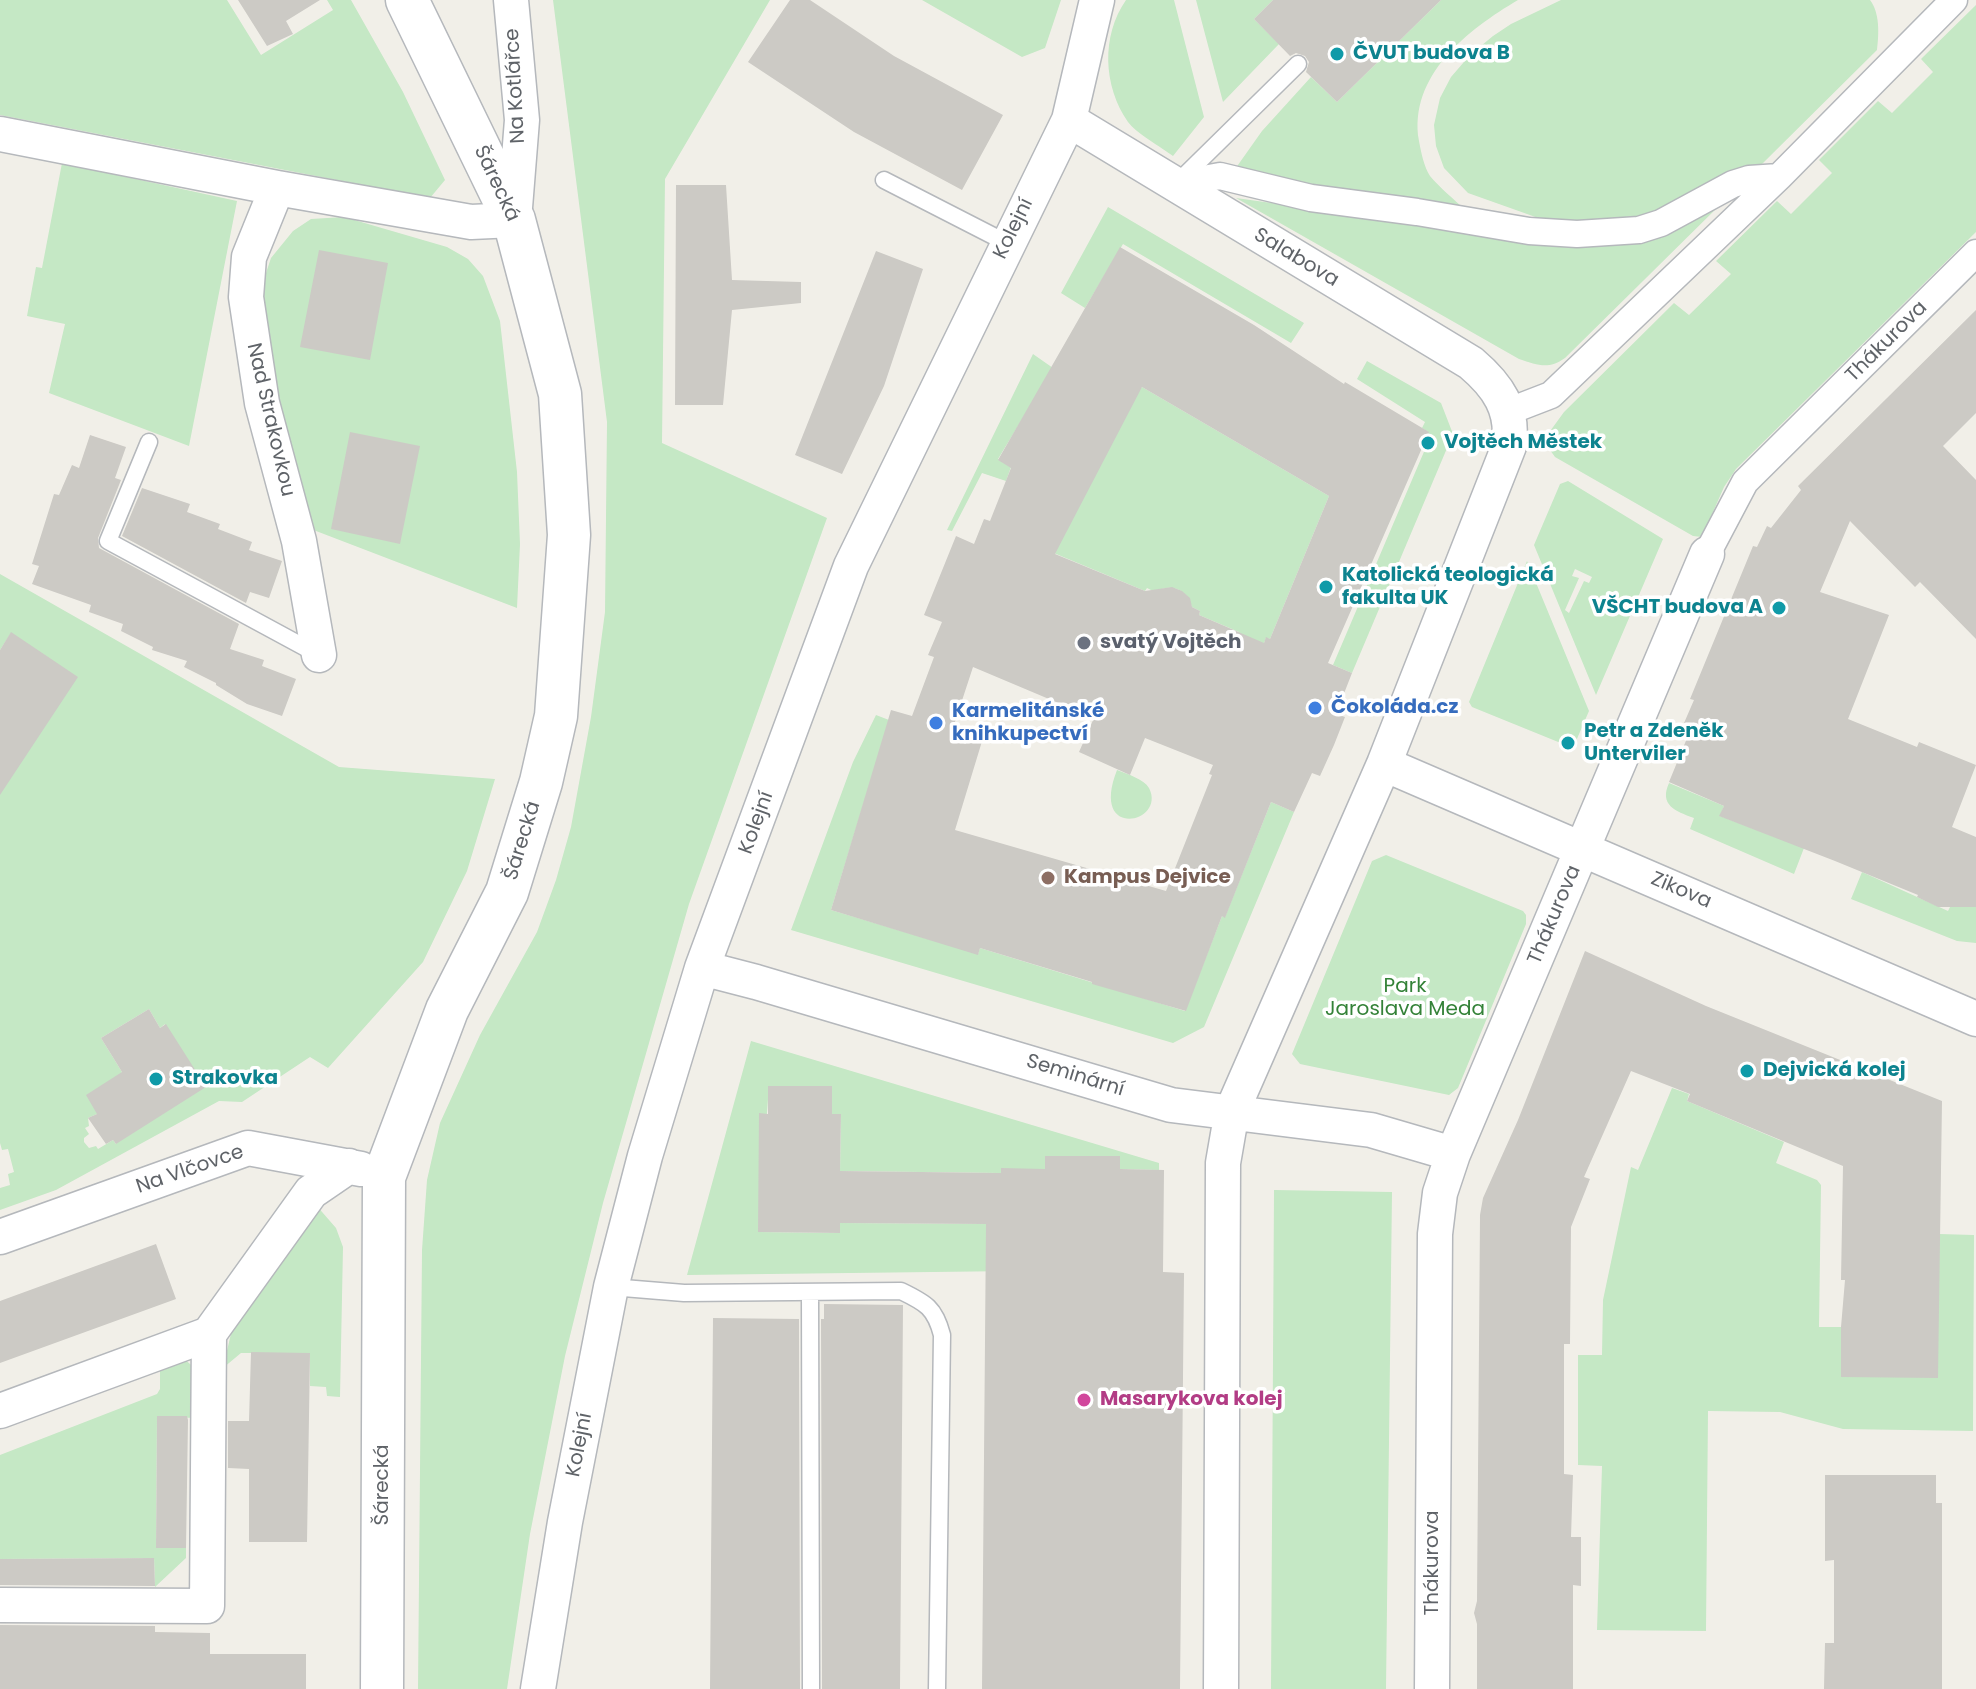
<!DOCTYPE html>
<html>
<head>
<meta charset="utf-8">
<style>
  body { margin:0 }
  canvas { display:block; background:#f1efe8 }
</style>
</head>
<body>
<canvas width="1976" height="1689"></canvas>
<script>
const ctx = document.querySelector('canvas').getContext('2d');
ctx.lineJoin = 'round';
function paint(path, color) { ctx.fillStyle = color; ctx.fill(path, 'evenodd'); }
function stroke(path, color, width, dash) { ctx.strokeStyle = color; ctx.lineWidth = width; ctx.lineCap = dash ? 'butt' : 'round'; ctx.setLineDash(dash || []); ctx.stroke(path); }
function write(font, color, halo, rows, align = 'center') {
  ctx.font = font + ' Poppins,sans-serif'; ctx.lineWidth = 7; ctx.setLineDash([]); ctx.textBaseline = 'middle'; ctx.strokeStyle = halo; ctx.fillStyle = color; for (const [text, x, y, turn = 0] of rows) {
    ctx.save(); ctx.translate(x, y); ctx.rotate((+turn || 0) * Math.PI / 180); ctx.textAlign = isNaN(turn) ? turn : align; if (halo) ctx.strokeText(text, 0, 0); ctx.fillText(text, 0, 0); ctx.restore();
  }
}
paint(new Path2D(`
  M0,0H227L261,55L333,10L327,0H351L403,92L445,180L430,198L0,115Z
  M553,0H770L665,179L662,443L827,518L689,904L603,1203L565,1356L530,1534L507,1689H418L422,1250L427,1180L440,1123L480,1035L537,932L556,880L571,827L591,717L605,612L607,422Z
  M922,0H1061L1045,48L1022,57Z
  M1126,0H1174L1204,117L1173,156C1161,147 1136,133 1128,122C1103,86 1101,36 1126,0Z
  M1196,0H1273L1254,19L1279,44L1223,102Z
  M1441,0H1518C1469,29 1408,75 1419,141C1421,152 1424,167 1430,176C1440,188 1454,199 1465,210L1233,172L1262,131L1311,77L1337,102Z
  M1561,0H1870C1880,13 1879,34 1877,50L1762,164L1741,171L1655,216L1558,225L1468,193L1444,168L1436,146L1434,125L1440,98L1451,77L1470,55L1493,36L1511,24Z
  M1976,5V232L1736,469L1724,487L1702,537L1693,536L1555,457L1550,450L1548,434L1564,412L1674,303L1689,315L1731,274L1716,261L1777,201L1791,214L1832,173L1819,160L1878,101L1892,113L1933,72L1921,59Z
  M62,163L237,201L189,446L49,393L65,324L27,316L36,267L42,268Z
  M1236,198L1535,240L1723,202L1565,358C1548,370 1538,365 1519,359Z
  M1108,207L1304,323L1291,343L1123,244L1085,308L1061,293Z
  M344,217L447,247L468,259L483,276L500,321L517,472L520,544L517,608L303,526L268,363L260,291L271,258L293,231L311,219Z
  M1033,354L1053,368L998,459L1011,467L1006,481L982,473L952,531L947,530Z
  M1367,361L1441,403L1453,434L1352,673L1333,665L1429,440L1426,437L1428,432L1422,428L1425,422L1357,379Z
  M1142,387L1329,496L1270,639L1266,638L1255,665L1224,666L1239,632L1199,615L1200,611L1192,607C1187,589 1171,583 1155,592L1147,588L1145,591L1025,541Z
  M1568,481L1663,539L1596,695L1534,545L1560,484ZM1575,569L1592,577L1589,583L1584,581L1569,613L1565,610L1579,578L1572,576Z
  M1527,561L1589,711L1573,748L1472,707L1469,702Z
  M0,574L339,767L495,779L467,871L423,962L328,1068L310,1057L242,1102L219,1101L56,1190L0,1210V1188L10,1185L8,1174L14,1172L8,1149L2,1150L0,1143V758L11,633L0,650ZM149,1009L160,1028L165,1024L116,1144L113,1140L98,1149L96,1146L89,1148L84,1142V1138L89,1134L85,1128L89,1126L88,1118L97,1114L122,1072L101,1038Z
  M876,715L889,720L831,910L978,954L980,948L1185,1011L1222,916L1225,917L1271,802L1294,812L1204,1027L1173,1043L791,930L853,762Z
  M1117,770C1127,774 1144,779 1149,788C1167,823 1089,841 1117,770Z
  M1669,783L1724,806L1720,816L1804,848L1794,874L1690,829L1694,818C1675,811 1659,805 1669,783Z
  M1386,855L1523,911L1526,915V924L1458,1088L1449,1095L1300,1064L1292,1054L1372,861Z
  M1862,872L1948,911L1953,901L1976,907V943L1957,941L1851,899Z
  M751,1041L1159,1163V1170L1120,1169V1156H1046L1045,1169L1001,1173L840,1171L841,1114H832V1087L769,1086L758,1232L839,1233L840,1223L1001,1224L1015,1271L687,1275Z
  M1672,1088L1689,1094L1687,1101L1784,1142L1776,1163L1817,1180L1821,1185L1819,1327H1841V1374L1843,1377H1937L1939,1234L1974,1235L1973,1431L1843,1429L1780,1412L1708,1411L1706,1631L1597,1630L1602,1466L1578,1465V1355H1602L1603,1300L1631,1167L1638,1170Z
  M1274,1190L1392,1192L1386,1689H1271Z
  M316,1205L336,1228L343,1247L340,1397L327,1396L326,1387L310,1386V1353H241L223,1368L233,1325Z
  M181,1356L199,1372V1418L157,1417L156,1548H186V1558L155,1587L154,1558L0,1559V1455L157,1394L160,1389V1357Z`), '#c5e8c5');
paint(new Path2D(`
  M238,0H320L286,21L293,34L267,46Z
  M790,0H810L894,56L1003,115L962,190L854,132L748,62Z
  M1273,0H1441L1337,102L1306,72L1309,62L1305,56L1296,53L1290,56L1254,19Z
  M676,185H726L732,280L801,282V303L732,310L723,405H675Z
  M1120,247L1254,325L1344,384L1345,382L1429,432L1328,663L1352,673L1336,714L1345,717L1334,745L1320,776L1312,773L1294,812L1271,802L1225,918L1222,916L1186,1011L1092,984V982L980,948L978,955L831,910L891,710L912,716L934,657L928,655L942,622L924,615L956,536L974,544L984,519L990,521L1011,468L998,460ZM1142,387L1329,496L1270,639L1266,637L1264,643L1199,615L1200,611L1192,607L1190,598L1182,591L1172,587L1145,591L1055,554ZM973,667L1094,718L1079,752L1130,775L1145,738L1213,765L1209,774L1212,775L1166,891L955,830L983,738L953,728Z
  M319,250L388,263L370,360L300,347Z
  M876,251L923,269L884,386L842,474L795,455Z
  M1976,310V413L1943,446L1976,480V639L1920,582L1915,587L1850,521L1820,592L1889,615L1848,719L1917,747L1919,742L1976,765L1952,827L1976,837V907H1938L1917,897L1918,895L1835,861L1719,816L1724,806L1669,782L1692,726L1684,723L1694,700L1690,699L1753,546L1757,547L1767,526L1771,528L1801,490L1798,486Z
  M350,432L420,446L400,544L331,529Z
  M90,435L126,447L115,478L121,480L98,538L99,548L239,624L230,649L264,660L262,666L296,679L282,716L247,704L216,685V683L184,667L187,661L152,650L153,647L121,631L123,624L89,612L91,605L32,584L39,566L32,564L54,494L59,495L72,465L79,468Z
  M142,488L190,504L187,512L220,524L218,529L252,542L249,550L282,561L269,598L250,592L246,603L122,536Z
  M11,632L78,677L0,795V650Z
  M1585,951L1706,1006L1942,1101L1938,1378L1841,1377V1327L1845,1280H1841L1843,1166L1687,1101L1690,1094L1631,1071L1584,1177L1590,1179L1571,1227L1570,1344H1564V1474L1573,1475L1571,1537H1581V1586L1573,1585V1689H1477V1624L1474,1613L1477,1601L1480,1215L1483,1198L1518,1120Z
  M149,1009L160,1028L166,1024L206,1087L116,1144L113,1140L106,1144L88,1118L97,1114L86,1095L122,1072L101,1038Z
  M768,1086H832V1114H841L840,1171L1001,1173V1168L1045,1169V1156H1120V1169L1164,1170L1163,1272L1184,1273L1180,1689H982L986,1224L840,1223V1233L758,1232L759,1113L768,1114Z
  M156,1244L176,1299L0,1363V1301Z
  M824,1304L903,1305L900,1689H822L821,1319H824Z
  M713,1318L799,1319L800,1689H710Z
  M251,1352L310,1353L307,1542H249V1469L228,1468V1421H249Z
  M157,1416H187L188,1420L186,1548H156Z
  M1825,1475H1936V1503H1942V1689H1824L1825,1643H1834V1560L1825,1561Z
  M154,1558L155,1586L0,1585V1559Z
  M0,1625L155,1626V1632L210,1633V1654H306V1689H0Z`), '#cccac5');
const service = new Path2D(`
  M884,180L1007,243
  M1177,183L1298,64
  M149,442L108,541L317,654
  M611,1287L684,1293L901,1291C926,1303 935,1308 942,1335L937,1689
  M810,1292L811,1689`);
const pedestrian = new Path2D(`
  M1176,184L1220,176L1311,198L1417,212L1529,231L1577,234L1639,230L1661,223L1733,184L1749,179L1779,177
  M1507,412L1551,395L1779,177L1954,0
  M1707,554L1745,482L1976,253`);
const minor = new Path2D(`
  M1069,120L1471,363C1498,386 1514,409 1509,446L1384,764L1232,1111L1223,1163L1221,1689
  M0,134L277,188L471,222L514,220L522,120L511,0
  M277,188L249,257L246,297L262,403L299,541L319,655
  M1384,764L1976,1019
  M702,968L756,982L1171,1105L1371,1130L1453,1154
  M0,1237L248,1148L361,1169
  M0,1411L209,1334L311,1192L349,1166
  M0,1605L207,1606L209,1334
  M538,1689L565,1522L611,1287L645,1156L702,968L851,566L1069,120L1097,0
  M1432,1689L1435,1234L1440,1193L1453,1154L1707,554`);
const tertiary = new Path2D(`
  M382,1689L384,1177L447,1010L507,892L541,782L556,716L569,535L560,394L514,220L407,0`);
stroke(service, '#b5b8bc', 19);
stroke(pedestrian, '#b5b8bc', 29);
stroke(minor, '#b5b8bc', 37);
stroke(tertiary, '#b5b8bc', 45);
stroke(service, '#fff', 16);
stroke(pedestrian, '#fff', 26);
stroke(minor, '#fff', 34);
stroke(tertiary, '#fff', 42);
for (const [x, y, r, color] of [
  [1337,54,8,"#0f9aa8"],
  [1428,443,8,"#0f9aa8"],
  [1326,587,8,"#0f9aa8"],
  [1779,608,8,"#0f9aa8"],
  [1084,643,8,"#6b7280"],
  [1315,708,8,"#3f7fe0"],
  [936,723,8,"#3f7fe0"],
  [1568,743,8,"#0f9aa8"],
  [1048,878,8,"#8d6e63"],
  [1747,1071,8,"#0f9aa8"],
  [156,1079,8,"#0f9aa8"],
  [1084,1400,8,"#d1479c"]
]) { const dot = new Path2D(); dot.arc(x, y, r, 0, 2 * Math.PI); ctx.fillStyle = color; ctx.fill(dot); stroke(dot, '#fff', 3); }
write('bold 20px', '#0d838f', '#fff', [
  ["ČVUT budova B",1353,54],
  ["Vojtěch Městek",1444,443],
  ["Katolická teologická",1342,576],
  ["fakulta UK",1342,599],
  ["VŠCHT budova A",1763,608,"right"],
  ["Petr a Zdeněk",1584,732],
  ["Unterviler",1584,755],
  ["Dejvická kolej",1763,1071],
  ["Strakovka",172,1079]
], 'left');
write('20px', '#5f6368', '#fff', [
  ["Na Kotlářce",516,86,-93],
  ["Šárecká",496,184,65],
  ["Kolejní",1014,229,-64],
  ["Salabova",1296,258,31],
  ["Thákurova",1887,342,-45],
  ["Nad Strakovkou",270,420,77],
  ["Kolejní",757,823,-70],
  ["Šárecká",523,841,-73],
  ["Zikova",1681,891,23],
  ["Thákurova",1555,915,-67],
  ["Seminární",1075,1076,17],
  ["Na Vlčovce",190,1170,-19],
  ["Kolejní",580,1445,-79],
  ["Šárecká",383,1485,-90],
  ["Thákurova",1433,1563,-90]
]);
write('bold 20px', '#5b616d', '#fff', [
  ["svatý Vojtěch",1100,643]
], 'left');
write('bold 20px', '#366cbe', '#fff', [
  ["Čokoláda.cz",1331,708],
  ["Karmelitánské",952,712],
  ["knihkupectví",952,735]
], 'left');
write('bold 20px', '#785e54', '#fff', [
  ["Kampus Dejvice",1064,878]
], 'left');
write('20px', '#348238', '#fff', [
  ["Park",1405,987],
  ["Jaroslava Meda",1405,1010]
]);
write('bold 20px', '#b23c85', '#fff', [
  ["Masarykova kolej",1100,1400]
], 'left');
</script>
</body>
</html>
